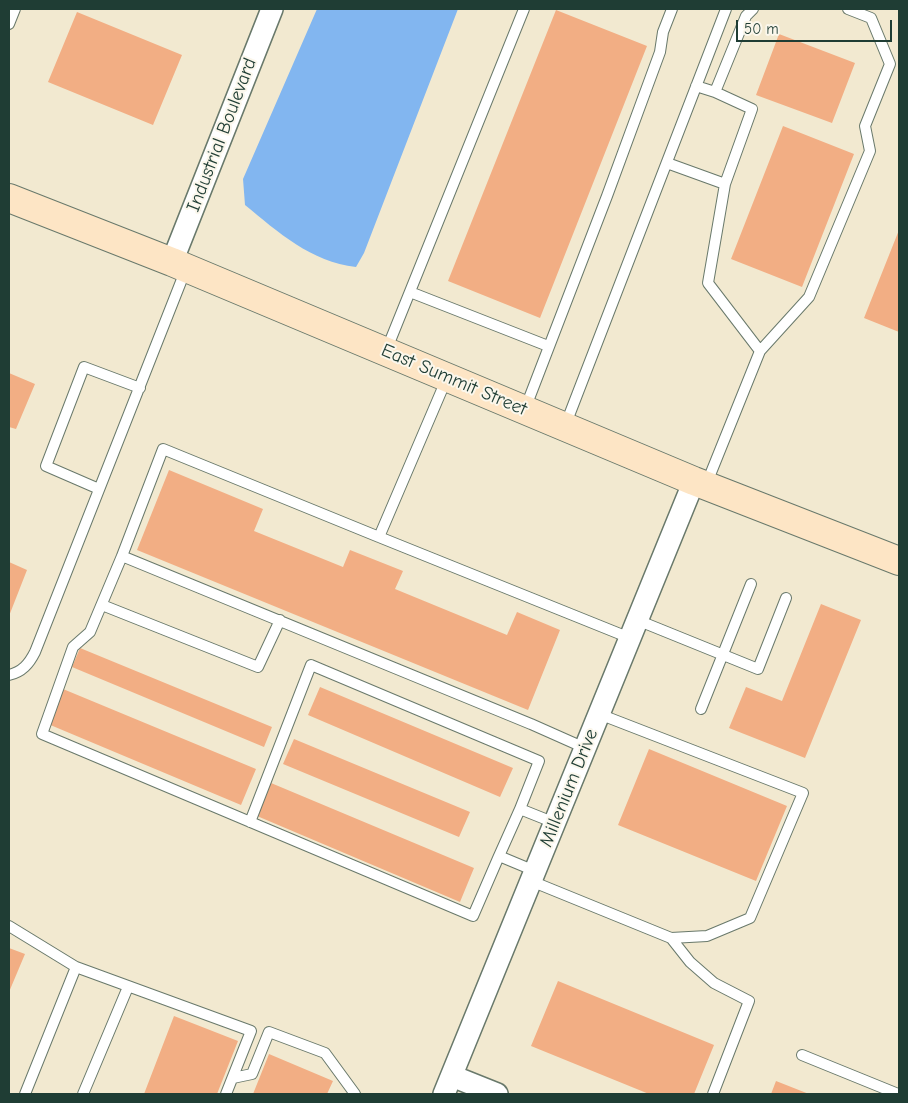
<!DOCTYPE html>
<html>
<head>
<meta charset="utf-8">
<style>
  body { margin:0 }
  #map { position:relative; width:908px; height:1103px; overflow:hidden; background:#f2e9d0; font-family:"Comic Neue",sans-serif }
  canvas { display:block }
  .frame { position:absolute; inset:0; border:10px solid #1f3d34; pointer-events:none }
  .scale { position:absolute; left:736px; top:20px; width:156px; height:22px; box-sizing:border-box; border:2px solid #1f3d34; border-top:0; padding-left:6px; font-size:15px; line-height:18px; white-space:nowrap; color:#1f3d34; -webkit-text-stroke:4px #fbf7ec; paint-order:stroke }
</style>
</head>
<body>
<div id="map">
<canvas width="908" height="1103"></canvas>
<div class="frame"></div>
<div class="scale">50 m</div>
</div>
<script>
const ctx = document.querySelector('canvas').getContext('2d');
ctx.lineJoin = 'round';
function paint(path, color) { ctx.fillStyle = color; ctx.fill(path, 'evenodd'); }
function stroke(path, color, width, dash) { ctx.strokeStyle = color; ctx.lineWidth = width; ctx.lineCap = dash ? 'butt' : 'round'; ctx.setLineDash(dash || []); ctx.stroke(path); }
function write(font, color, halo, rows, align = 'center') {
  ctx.font = font + ' "Comic Neue",sans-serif'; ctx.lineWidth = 4; ctx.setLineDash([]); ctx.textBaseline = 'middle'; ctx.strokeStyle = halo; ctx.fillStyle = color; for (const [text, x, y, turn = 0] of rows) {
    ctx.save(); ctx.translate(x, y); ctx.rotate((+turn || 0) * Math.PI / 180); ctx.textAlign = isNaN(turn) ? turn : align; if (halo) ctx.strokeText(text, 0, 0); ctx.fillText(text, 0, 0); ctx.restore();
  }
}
paint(new Path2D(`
  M317,9H458L364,253L356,267C311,262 278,232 245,205L243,179Z`), '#82b6f0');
paint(new Path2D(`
  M556,10L647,46L540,318L448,281Z
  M77,12L182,55L153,125L48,82Z
  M779,34L855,63L832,123L756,95Z
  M783,126L854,154L802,287L731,259Z
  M899,230V332L864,318Z
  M9,373L35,384L16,429L9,427Z
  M169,470L263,509L254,531L343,567L350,550L403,571L395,589L507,635L517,612L560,630L528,710L137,550Z
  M9,562L27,570L9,616Z
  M821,604L861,620L805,758L729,728L746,687L782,701Z
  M80,648L272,727L264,747L72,667Z
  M320,687L513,768L500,797L308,715Z
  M63,689L256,769L241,805L48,724Z
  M294,739L470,812L459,837L283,764Z
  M649,749L787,806L756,881L618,825Z
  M271,783L474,868L460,902L257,816Z
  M9,948L25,954L9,992Z
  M558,981L714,1045L694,1094H649L531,1046Z
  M174,1016L238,1041L217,1094H144Z
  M269,1054L333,1081L327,1094H253Z
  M776,1081L809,1094H771Z`), '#f2ae84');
const lane = new Path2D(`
  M753,9L746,16L715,92L752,109L725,184L708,283L760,351
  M9,24L15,9
  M696,86L715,92
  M667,163L725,184
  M410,292L548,346
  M386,351L524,9
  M447,378L379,537L163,449L122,556L531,724L585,748
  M525,409L607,196L660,52L663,32L672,9
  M565,426L726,9
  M706,485L760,351L809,297L870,151L865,126L890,64L871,18L848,9
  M99,489L46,466L84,367L140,388
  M379,537L630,638
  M122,556L90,632L73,647L42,734L473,916L499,856L535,871
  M102,605L258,667L280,620
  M637,620L758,669L786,598
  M9,675C22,672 29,664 35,652L186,269
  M701,709L751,584
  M599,714L803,793L750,918L707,936L671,938
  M250,822L311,665L539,761L520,809L555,823
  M499,856L520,809
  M531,881L671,938L690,962L714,983L749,1001L713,1094
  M9,926L76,967
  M802,1055L898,1094
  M233,1078L252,1074L269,1032L325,1053L355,1094
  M25,1094L76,967L251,1031L226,1094
  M83,1094L128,987`);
const street = new Path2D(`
  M172,262L272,9
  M452,1076L497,1094
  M444,1094L694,481`);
const secondary = new Path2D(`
  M9,198L172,262L694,481L899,561`);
stroke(lane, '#69796b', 12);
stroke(street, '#69796b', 24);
stroke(secondary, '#69796b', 30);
stroke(lane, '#fff', 10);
stroke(street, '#fff', 21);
stroke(secondary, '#fde5c5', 28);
write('19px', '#1f3d34', '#fbf7ec', [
  ["Industrial Boulevard",222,135,-69],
  ["East Summit Street",454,380,23],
  ["Millenium Drive",569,788,-68]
]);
</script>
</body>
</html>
